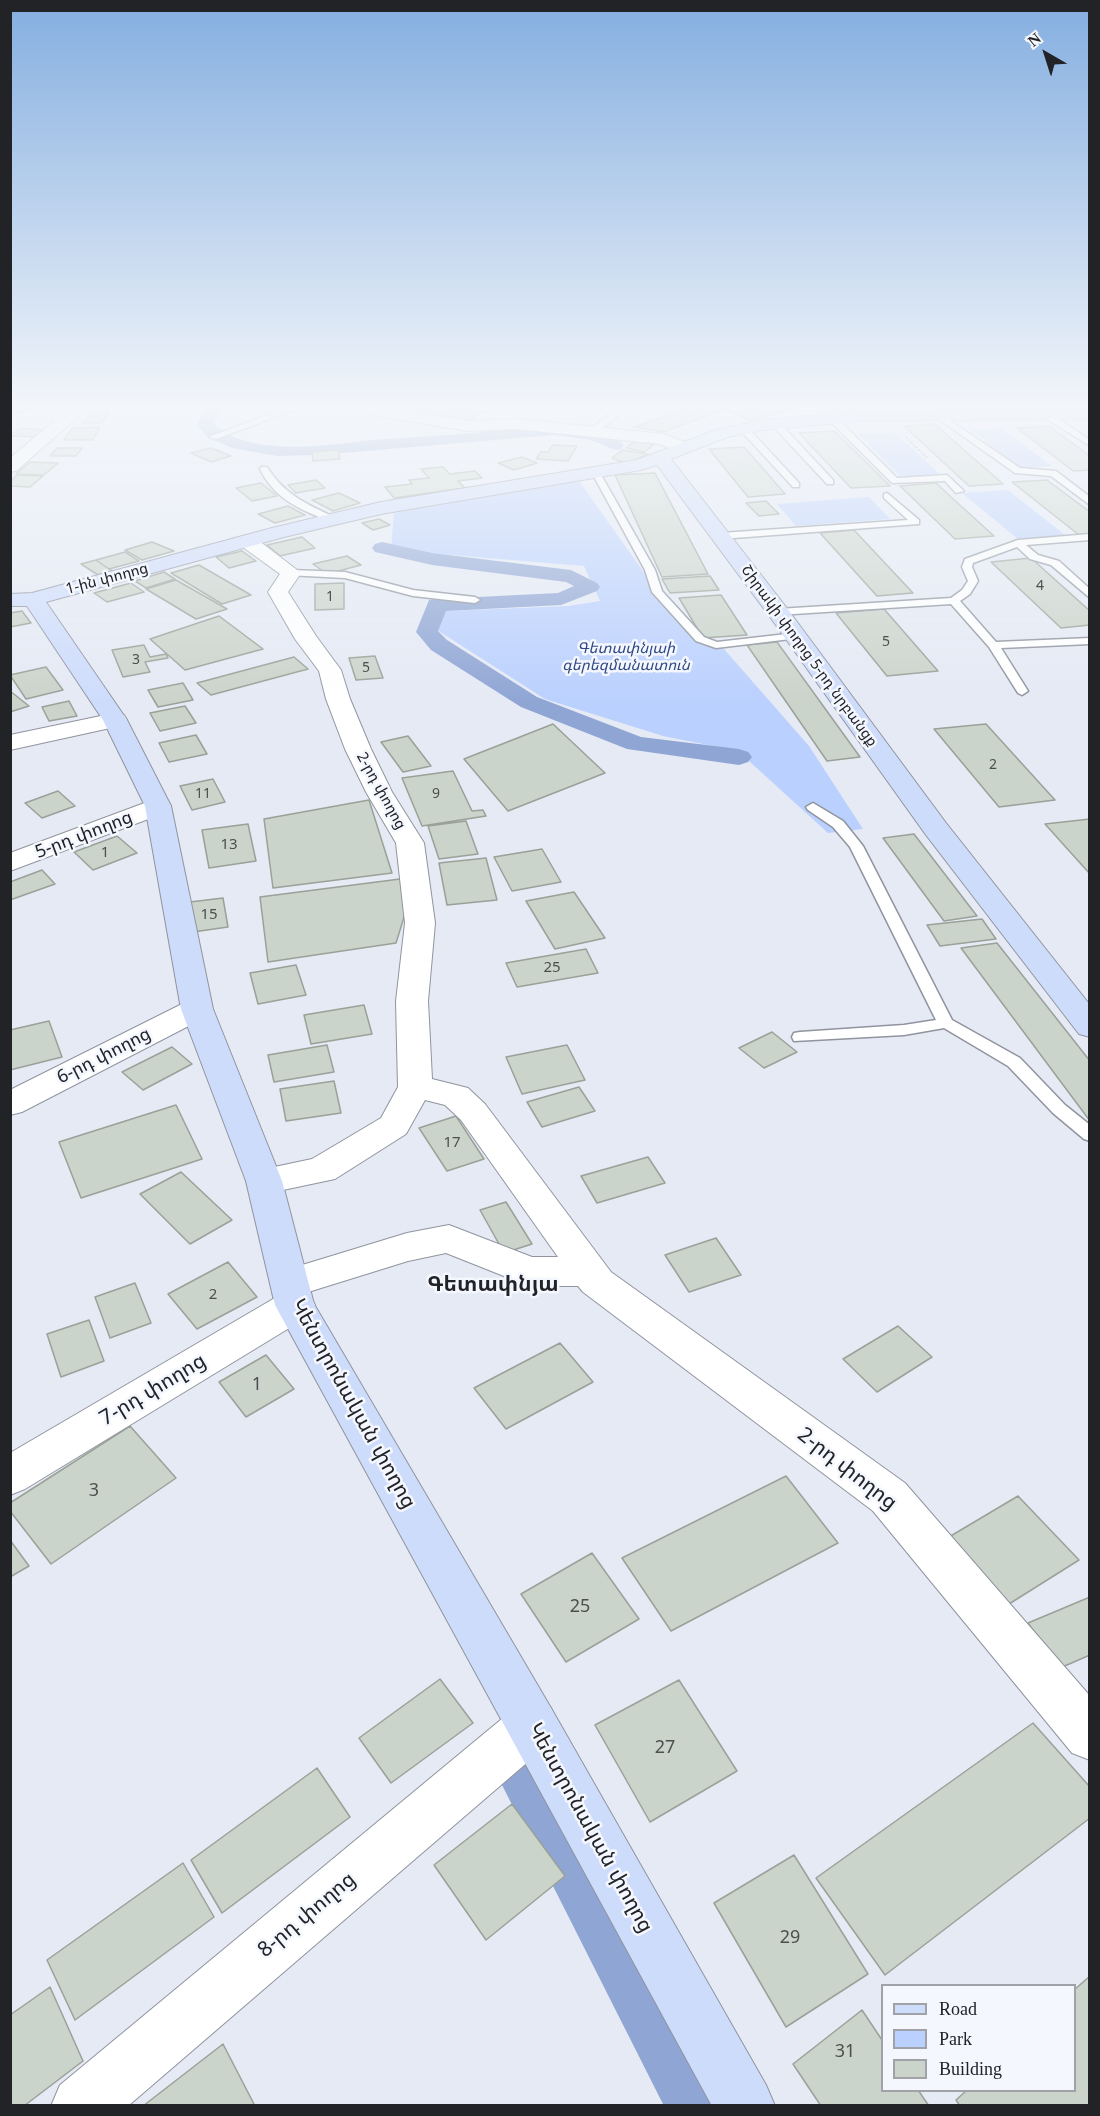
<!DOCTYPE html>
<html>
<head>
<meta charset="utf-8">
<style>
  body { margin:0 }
  #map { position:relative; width:1100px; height:2116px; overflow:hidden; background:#e5eaf5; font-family:Georgia,serif }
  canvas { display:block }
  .frame { position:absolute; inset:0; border:12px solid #212327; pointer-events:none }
  .legend { position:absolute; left:881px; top:1984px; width:195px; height:108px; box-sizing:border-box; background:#f4f7fe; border:2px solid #a0a2a8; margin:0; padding:8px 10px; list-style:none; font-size:18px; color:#212327 }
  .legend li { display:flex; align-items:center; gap:12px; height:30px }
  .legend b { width:30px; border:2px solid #a0a2a8 }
  .north { position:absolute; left:1016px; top:24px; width:60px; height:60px; -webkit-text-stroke:4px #f4f7fe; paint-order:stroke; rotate:321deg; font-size:16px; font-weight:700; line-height:24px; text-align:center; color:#212327 }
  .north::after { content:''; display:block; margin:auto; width:21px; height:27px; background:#212327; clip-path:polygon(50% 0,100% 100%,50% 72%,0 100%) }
</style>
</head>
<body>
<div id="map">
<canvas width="1100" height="2116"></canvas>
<div class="frame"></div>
<ul class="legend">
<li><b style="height:8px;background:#cedcfc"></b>Road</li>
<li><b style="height:16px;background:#bad0fe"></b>Park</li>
<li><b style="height:16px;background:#cbd4cb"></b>Building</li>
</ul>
<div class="north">N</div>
</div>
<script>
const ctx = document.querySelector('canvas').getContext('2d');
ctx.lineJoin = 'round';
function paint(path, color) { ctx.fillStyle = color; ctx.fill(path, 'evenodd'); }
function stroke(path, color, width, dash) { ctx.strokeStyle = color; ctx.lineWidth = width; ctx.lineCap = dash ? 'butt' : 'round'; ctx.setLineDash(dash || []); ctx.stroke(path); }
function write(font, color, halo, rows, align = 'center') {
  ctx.font = font + ' Georgia,"Noto Sans Armenian",serif'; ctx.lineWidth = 5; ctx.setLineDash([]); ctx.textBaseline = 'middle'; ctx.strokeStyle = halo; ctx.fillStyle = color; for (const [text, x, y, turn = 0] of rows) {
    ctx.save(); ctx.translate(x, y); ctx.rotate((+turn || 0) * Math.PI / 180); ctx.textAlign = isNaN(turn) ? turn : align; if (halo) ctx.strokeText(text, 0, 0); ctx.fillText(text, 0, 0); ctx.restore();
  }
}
paint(new Path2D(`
  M1001,428L1052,466L1021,469L971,430Z
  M894,432L940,474L901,477L858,434Z
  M579,481L682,626L724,649L809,746L863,829L828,833L738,751L663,736L545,699L434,628L445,611L569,606L600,601L584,566L403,551L391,548L394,513Z
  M1008,490L1065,535L1018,539L962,493Z
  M869,497L890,519L796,526L777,504Z`), '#bad0fe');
paint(new Path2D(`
  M207,406H223L214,424C252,458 325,445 373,440C412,437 452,435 491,431C512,429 534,425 555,425C571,425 614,431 624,445L621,449L615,450L591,440L555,435L318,455L277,456L232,448L209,438L197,425Z
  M382,542L432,553L571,570L597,583L600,587L597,591L561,605L446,611L438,631L447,640L537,697L641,737L739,749L748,752L752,757L748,762L739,765L627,749L521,707L431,650L416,632L429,600L437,599L558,593L574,586L566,582L432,565L375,552L372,548L375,544Z
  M523,1749L541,1757L717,2085L726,2106H664L497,1775L505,1757Z`), '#8fa5d4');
paint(new Path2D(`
  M10,406H32L28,412L10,416Z`), '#8fa5d4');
const building = new Path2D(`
  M90,406H112L106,411H85Z
  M375,406H449L482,412L467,421Z
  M703,406H733L664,432L634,427L686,409L691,411Z
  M760,406H799L752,421L732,413Z
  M90,414H109L102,423H83Z
  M935,424L964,450L1003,484L969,486L904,426Z
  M1049,426L1090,456V470L1073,471L1017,428Z
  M100,427L93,440H64L72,428Z
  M20,428L46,430L36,437L10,436Z
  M834,431L865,461L890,486L851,488L799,433Z
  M636,440L655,443L645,452L626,448Z
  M553,445L577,446L568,461L536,459L541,452H548Z
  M744,447L767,473L785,494L748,497L709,449Z
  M57,448H82L76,456H50Z
  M211,448L231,456L211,462L191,453Z
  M338,450L340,459L313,461L312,452Z
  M622,450L648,454L627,464L612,458Z
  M522,457L537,463L514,470L498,463Z
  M30,462L58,463L44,475L16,474Z
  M443,467L450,474L475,471L482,478L458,481L465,488L394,498L385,487L412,484L409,480L429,478L421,469Z
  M655,473L708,574L662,577L615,475Z
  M18,475L43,476L30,487L10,486V481Z
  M316,480L325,488L296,493L288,485Z
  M1047,480L1090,512V534L1079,535L1012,482Z
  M261,483L277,496L252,501L236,488Z
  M936,483L950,496L994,536L955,539L900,486Z
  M339,493L360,503L333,511L312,500Z
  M766,501L779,514L759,516L746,503Z
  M288,506L305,515L275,523L258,514Z
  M379,519L390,525L373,530L362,523Z
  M854,530L913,593L877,596L820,533Z
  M302,537L315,548L280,556L267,545Z
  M152,542L174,551L142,560L125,550Z
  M242,551L256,561L229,568L216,557Z
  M125,552L139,561L109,569L96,560Z
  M347,556L361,565L327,574L313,564Z
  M1031,558L1090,611V625L1061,628L991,562Z
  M96,560L109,569L113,571L98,575L81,564Z
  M199,565L251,595L222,604L171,573Z
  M164,572L175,579L146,588L135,581Z
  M710,576L719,590L670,593L662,579Z
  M176,580L227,609L196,619L146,589Z
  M131,583L144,592L107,602L94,593Z
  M344,583V609L315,610V584Z
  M721,595L747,635L703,638L679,598Z
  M884,609L938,671L887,676L836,613Z
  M22,611L31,623L10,627V613Z
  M219,616L263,649L185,670L150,639Z
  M777,642L860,757L827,761L747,645Z
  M144,645L150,657L166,654L168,658L145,662L150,672L123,677L112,650Z
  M375,656L383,678L356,680L349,658Z
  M294,657L308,669L211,695L197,683Z
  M46,667L63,690L26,699L10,675Z
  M183,683L193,700L158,707L148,690Z
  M10,691L29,706L10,712Z
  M69,701L77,716L49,721L42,707Z
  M185,706L196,723L160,731L150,713Z
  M553,724L605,773L508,811L464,759Z
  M986,724L1055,800L999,807L934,729Z
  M196,735L207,754L169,762L159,743Z
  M408,736L431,766L403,772L381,742Z
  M453,771L472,811L483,810L486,816L422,826L402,778Z
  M213,779L225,802L192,810L180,786Z
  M58,791L75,806L42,818L25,803Z
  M369,800L392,873L273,888L264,819Z
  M1090,819V874L1045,824Z
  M466,821L478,854L439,859L428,826Z
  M248,824L256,861L209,868L202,830Z
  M914,834L977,916L944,921L883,838Z
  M117,836L137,853L93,870L74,852Z
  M542,849L561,882L512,891L494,857Z
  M486,858L497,900L447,905L439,863Z
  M42,870L55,884L10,900V882Z
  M400,879L409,901L396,943L268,962L260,897Z
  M574,892L605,938L555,949L526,901Z
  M223,898L228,927L193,932L190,902Z
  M982,919L996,939L940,946L927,925Z
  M997,943L1090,1061V1121L961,948Z
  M586,949L598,973L517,987L506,963Z
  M296,965L306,995L258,1004L250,973Z
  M364,1005L372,1034L311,1044L304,1015Z
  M49,1021L62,1057L10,1070V1030Z
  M772,1032L797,1052L764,1068L739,1048Z
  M327,1045L334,1072L274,1082L268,1055Z
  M567,1045L585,1080L522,1094L506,1057Z
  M172,1047L192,1064L143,1090L122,1072Z
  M334,1081L341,1113L286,1121L280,1089Z
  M579,1087L595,1111L542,1127L527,1102Z
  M176,1105L202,1159L81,1198L59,1142Z
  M456,1116L484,1159L447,1171L419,1128Z
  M648,1157L665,1183L597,1203L581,1176Z
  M181,1172L232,1220L190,1244L140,1194Z
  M506,1202L532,1244L504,1253L480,1210Z
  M716,1238L741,1275L689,1292L665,1255Z
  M228,1262L257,1297L197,1329L168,1294Z
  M135,1283L151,1323L110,1338L95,1297Z
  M89,1320L104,1361L61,1377L47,1334Z
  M898,1326L932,1357L877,1392L843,1359Z
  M560,1343L593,1382L506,1429L474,1388Z
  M266,1355L294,1389L246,1417L219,1382Z
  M130,1426L176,1478L51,1564L10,1511V1503Z
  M786,1476L838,1543L671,1631L622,1558Z
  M1018,1496L1079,1560L1009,1604L949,1537Z
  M10,1540L29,1566L10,1577Z
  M592,1553L639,1619L566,1662L521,1594Z
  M1090,1597V1655L1060,1668L1028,1623Z
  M440,1679L473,1723L391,1783L359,1738Z
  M679,1680L737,1771L650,1822L595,1725Z
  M1033,1723L1090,1787V1818L885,1975L816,1878Z
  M317,1768L350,1817L222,1913L191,1860Z
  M512,1804L565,1876L486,1940L434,1865Z
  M794,1855L868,1974L786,2027L714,1903Z
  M183,1863L214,1917L75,2020L47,1960Z
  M1090,1976V2106H960L956,2100L967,2090H1074V1990Z
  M50,1987L83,2061L24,2106H10V2015Z
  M862,2010L882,2040V2090H918L929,2106H821L793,2064Z
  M223,2044L255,2106H143Z`);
paint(building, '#cbd4cb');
stroke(building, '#99a198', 1.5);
const lane = new Path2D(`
  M291,406H305L216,439L209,437Z
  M621,406H631L595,434H589V430Z
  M829,406H842L867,416L860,418Z
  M1042,412H1048L1090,440V446L1042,416Z
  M939,413L1020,468L1056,471L1090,497V505L1051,476L1015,473L936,417L935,415Z
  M828,415H834L897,478L947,475L964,491L956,493L945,481L892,483L828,419Z
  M772,421H778L833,480V484H827L772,425Z
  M741,427H747L799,483V487H793L741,431Z
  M261,467H267C284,494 306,504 334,517V521C326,522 320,517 312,514C289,504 271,492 260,469Z
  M596,470L600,473L655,570L662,591L704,637L717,642L795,633L801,636L799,638L716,648L696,641L652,592L645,570L592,473Z
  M887,493L919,520V524L721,539L716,536L721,533L908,520L884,498V494Z
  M1090,534V540L1026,545L1038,555L1059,561L1090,589V598L1051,565L1030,559L1017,547L973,563L972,567L978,581L970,594L960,601L996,642L1090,638V644L1001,648L1028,691L1022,695L1018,693L989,647L951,604L778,615L773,612L778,609L951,598L962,590L968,581L962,567L965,559L1018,540Z
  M291,570L345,572L413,590L475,597L480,600L475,603L413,596L345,578L287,575V571Z
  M813,803L843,821L863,846L952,1020L1020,1058L1065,1105L1090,1125V1141L1084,1139L1053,1113L1008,1066L944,1028L904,1035L794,1041L792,1037L794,1033L800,1032L904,1025L936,1020L850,847L833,827L808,810L806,807Z`);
const street = new Path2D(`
  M72,406H85L87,409L16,471L10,472V458Z
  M340,406H379L468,421L517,419L664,434L690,444L693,448L690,452H678L660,444L517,429L468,431L348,411Z
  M247,535L254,537L301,573L288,592L316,636L341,670L350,699L371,749L392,792L424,843L435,923L428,1001L432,1079L468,1088L485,1104L611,1272L905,1483L1090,1696V1760L1072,1753L873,1511L583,1292L578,1286H529L446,1253L408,1261L305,1293L309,1294L315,1305L309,1316L25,1489L10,1495V1453L280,1295L276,1293L271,1283L276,1273L407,1233L449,1225L532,1257H558L461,1120L445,1105L425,1100L406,1134L335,1179L264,1194L251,1190L246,1181L251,1172L312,1159L381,1118L398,1087L396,1001L405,923L396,843L366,792L345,749L326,699L319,671L295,639L268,592L280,574L240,545L237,541L240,537Z
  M115,713L124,715L127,720L124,725L10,750V735Z
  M158,798L167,800L171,806L167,812L10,871V853Z
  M197,999L208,1002L213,1009L208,1016L22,1112L10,1115V1090L186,1002Z
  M533,1700L551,1708L558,1725L551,1742L128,2106H51L60,2085L515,1708Z`);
const secondary = new Path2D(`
  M1090,409V419L863,421L764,430L728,437L671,459L786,607L946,823L1090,1005V1037L1079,1034L926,835L770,617L657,465L641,470L381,514L284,537L46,602L127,720L171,806L213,1009L282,1181L314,1304L551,1708L766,2085L775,2106H712L275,1305L246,1181L181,1009L145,806L103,720L27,606H10V594L32,593L272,528L381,502L637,460L718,429L764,420L863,411Z`);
stroke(lane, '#8f949e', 3);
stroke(street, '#8f949e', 2);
stroke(secondary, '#8f949e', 2);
stroke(new Path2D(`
  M906,437L928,459`), '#7d8088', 2, [1.5, 2]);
paint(lane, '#fff');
paint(street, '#fff');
paint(secondary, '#cedcfc');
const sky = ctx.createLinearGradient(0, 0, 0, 703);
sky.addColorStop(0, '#84aee0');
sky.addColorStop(0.58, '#f3f6fa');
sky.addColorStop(1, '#f3f6fa00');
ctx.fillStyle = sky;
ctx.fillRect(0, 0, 1100, 703);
write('14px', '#4c4f50', null, [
  ["4",1040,586],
  ["1",330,597],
  ["5",886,642],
  ["3",136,660],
  ["5",366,668],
  ["2",993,765],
  ["11",203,794],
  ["9",436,794]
]);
write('15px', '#212327', '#f4f7fe', [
  ["1-ին փողոց",107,579,-15],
  ["Շիրակի փողոց 5-րդ նրբանցք",809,656,54],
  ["2-րդ փողոց",381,791,61]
]);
write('italic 15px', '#314a85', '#f4f7fe', [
  ["Գետափնյաի",626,649],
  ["գերեզմանատուն",626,666]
]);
write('15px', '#4c4f50', null, [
  ["13",229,845],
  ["1",105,853],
  ["15",209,915],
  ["25",552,968],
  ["17",452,1143],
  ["2",213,1295]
]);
write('18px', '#212327', '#f4f7fe', [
  ["5-րդ փողոց",84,835,-21],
  ["6-րդ փողոց",104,1056,-27]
]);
write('18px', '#4c4f50', null, [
  ["1",257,1385],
  ["3",94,1491],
  ["25",580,1607],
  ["27",665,1748],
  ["29",790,1938],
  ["31",845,2052]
]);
write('bold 21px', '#212327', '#f4f7fe', [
  ["Գետափնյա",493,1285]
]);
write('21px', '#212327', '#f4f7fe', [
  ["7-րդ փողոց",153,1390,-31],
  ["Կենտրոնական փողոց",353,1404,61],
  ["2-րդ փողոց",847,1469,38],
  ["Կենտրոնական փողոց",590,1828,61],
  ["8-րդ փողոց",307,1915,-40]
]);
</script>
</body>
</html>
